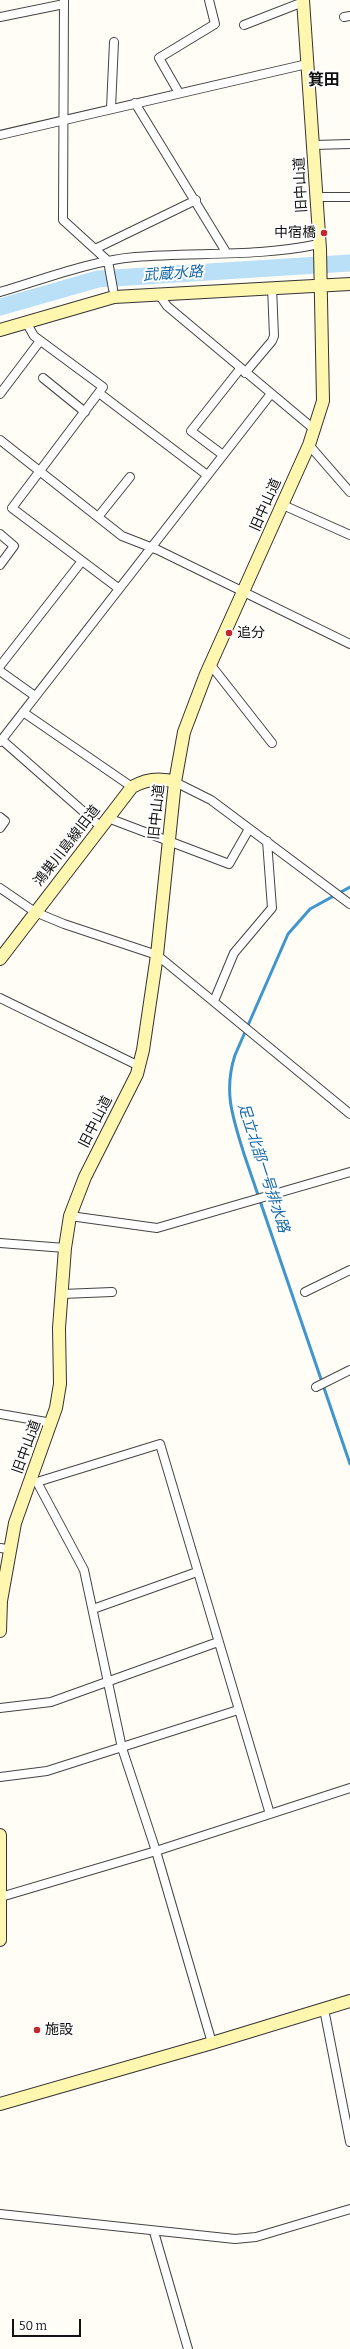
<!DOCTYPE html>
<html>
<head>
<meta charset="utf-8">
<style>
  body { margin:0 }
  #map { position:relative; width:350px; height:2349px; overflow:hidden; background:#fffdf5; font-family:Bitter,serif }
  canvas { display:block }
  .scale { position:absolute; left:12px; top:2319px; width:69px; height:18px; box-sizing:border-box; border:2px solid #111; border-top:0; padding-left:5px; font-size:12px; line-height:14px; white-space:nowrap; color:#111; -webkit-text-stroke:3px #fff; paint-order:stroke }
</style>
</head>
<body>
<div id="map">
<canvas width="350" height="2349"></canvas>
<div class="scale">50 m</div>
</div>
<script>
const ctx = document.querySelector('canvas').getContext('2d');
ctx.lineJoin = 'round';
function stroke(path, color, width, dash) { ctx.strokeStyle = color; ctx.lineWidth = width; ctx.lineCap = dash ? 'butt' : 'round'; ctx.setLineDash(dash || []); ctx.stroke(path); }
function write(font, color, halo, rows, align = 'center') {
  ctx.font = font + ' Bitter,"Noto Sans JP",serif'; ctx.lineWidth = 4; ctx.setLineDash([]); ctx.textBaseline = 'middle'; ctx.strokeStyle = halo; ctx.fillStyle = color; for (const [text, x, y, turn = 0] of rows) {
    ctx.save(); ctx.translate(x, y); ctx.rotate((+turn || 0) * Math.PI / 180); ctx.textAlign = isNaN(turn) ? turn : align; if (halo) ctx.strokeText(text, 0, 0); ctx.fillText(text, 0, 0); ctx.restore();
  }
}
stroke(new Path2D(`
  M350,887L310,909L288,934L235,1055C223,1092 233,1118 244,1154L350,1464`), '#3f96cf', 3);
stroke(new Path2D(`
  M0,307L98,279L350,263`), '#b9e0f7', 17);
const street = new Path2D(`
  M64,0L63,220L108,261L113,289
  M0,17L64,4
  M344,17L350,16
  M244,25L303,2
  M179,93L159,58L215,24L209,0
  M135,103L226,252
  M111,108L114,42
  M0,135L307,64
  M314,145L350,144
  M316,197H350
  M95,249L196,200
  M0,292C44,279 90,261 135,257C196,252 259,257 319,244
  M158,293L167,306L315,430
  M26,322L34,336L103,387L12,508L118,588
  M245,373L272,341L274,336L272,287
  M43,378L85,412
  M99,393L207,475
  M0,394L40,341
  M0,440L122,536L158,550L350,644
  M309,445L350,492
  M223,455L191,431L240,369
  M283,505L350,535
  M98,517L130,477
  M0,534L14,546L0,565
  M210,664L272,743
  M0,666L82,561
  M0,671L35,696
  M23,712L132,787
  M2,740L101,827
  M0,742L270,395
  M175,782L211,800L350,904
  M0,817L5,821L0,828
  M108,818L229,864L249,829
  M0,888L35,912L64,924L157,955L350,1114
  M0,998L139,1066
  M214,1001L234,953L272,908L267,841
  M70,1216L157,1228L350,1172
  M0,1243L65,1248
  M305,1292L350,1270
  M62,1294L112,1292
  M316,1387L350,1370
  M0,1414L52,1423
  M31,1480L37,1482L84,1570L122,1748L156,1851L212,2043
  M37,1482L160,1444L270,1814
  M0,1548L8,1549
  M93,1609L197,1572
  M0,1708L51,1702L218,1642
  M0,1777L47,1771L238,1710
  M1,1897L156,1851L350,1788
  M324,2009L350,2142
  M0,2214L235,2239L256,2237L350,2209
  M154,2232L188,2349`);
const secondary = new Path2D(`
  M0,330L114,297L350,284
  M0,959L132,787C146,779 159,777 175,782
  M0,1631L1,1601L15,1523L56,1408L60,1384L59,1328L65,1248L70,1216L85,1177L137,1074L143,1050L157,955L175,782L184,732L206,674L309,445L323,401L320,249L303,0
  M0,1835V1940
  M0,2104L212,2043L350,2001`);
stroke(street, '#444', 10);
stroke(secondary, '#333', 14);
stroke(street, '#fff', 8);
stroke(secondary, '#fff6b0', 12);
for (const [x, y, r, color] of [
  [324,233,4,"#c4262e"],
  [229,633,4,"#c4262e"],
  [37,2030,4,"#c4262e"]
]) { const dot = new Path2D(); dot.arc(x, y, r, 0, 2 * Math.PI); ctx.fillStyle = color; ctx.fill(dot); stroke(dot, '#fff', 1.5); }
write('14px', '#111', '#fff', [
  ["旧中山道",301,185,-93],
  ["旧中山道",266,505,-66],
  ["旧中山道",157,812,-84],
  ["鴻巣川島線旧道",67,846,-52],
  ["旧中山道",96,1122,-63],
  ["旧中山道",27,1447,-70]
]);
write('14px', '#111', '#fff', [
  ["中宿橋",316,233,"right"],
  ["追分",237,633],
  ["施設",45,2030]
], 'left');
write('italic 15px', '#1768a6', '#fff', [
  ["武蔵水路",173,274,-4],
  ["足立北部一号排水路",263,1168,72]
]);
write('bold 16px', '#111', '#fff', [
  ["箕田",324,81]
]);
</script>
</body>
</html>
